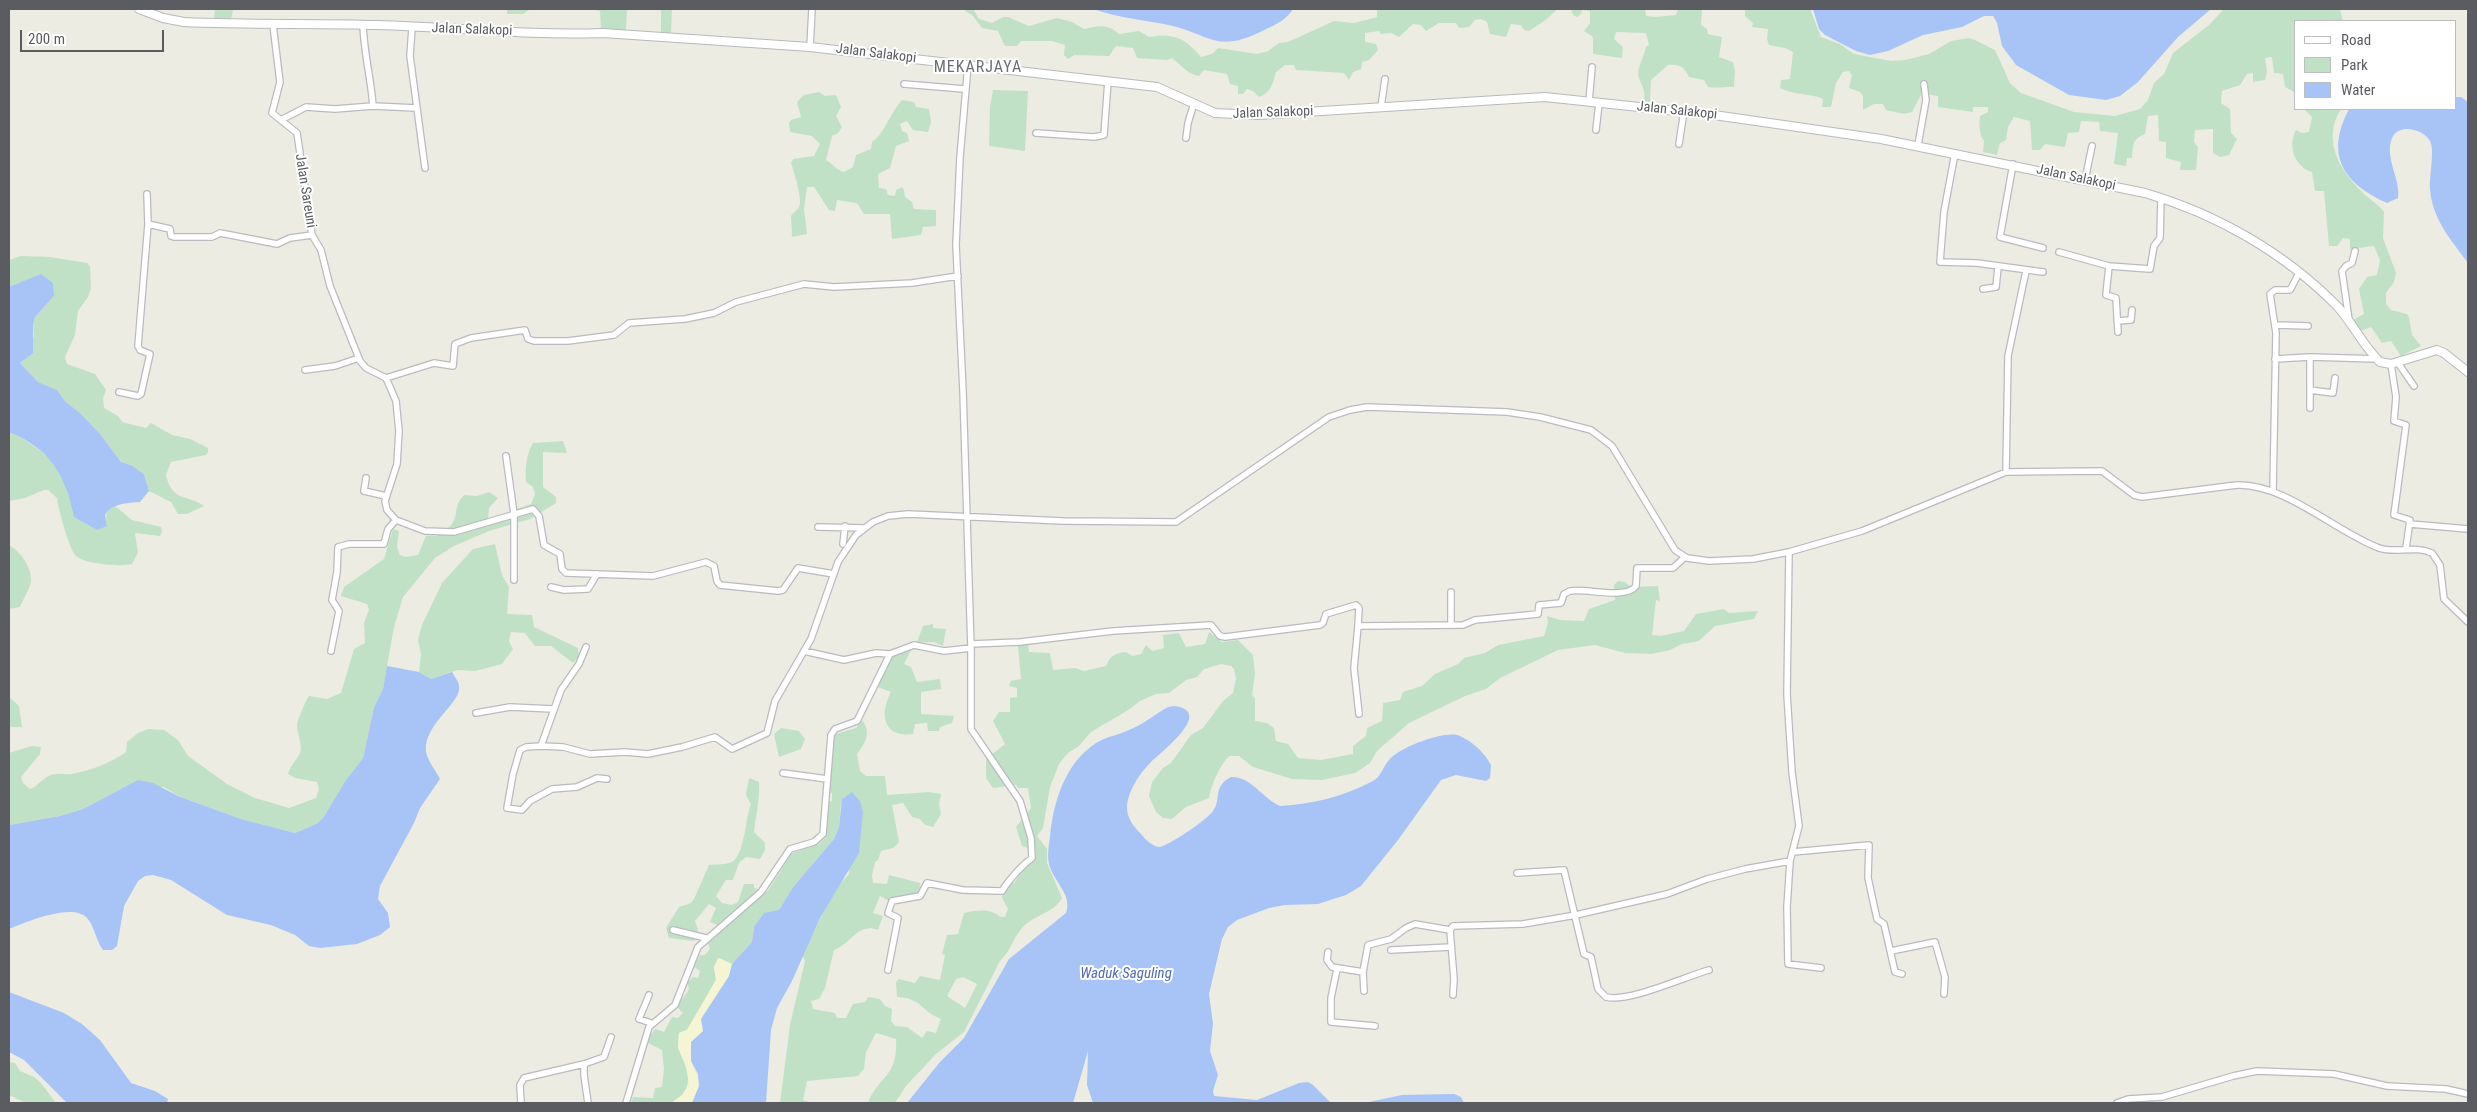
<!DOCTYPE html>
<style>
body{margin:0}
#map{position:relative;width:2477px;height:1112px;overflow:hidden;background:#ecece2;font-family:"Roboto Condensed",sans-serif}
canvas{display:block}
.frame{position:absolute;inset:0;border:10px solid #5b5c62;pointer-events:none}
.legend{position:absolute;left:2294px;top:20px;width:162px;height:90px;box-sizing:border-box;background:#fff;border:1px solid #bdbec0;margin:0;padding:6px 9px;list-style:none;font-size:15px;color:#5b5c62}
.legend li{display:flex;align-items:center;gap:10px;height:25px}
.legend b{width:25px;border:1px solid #bdbec0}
.scale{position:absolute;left:20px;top:30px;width:144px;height:22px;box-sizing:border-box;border:2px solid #5b5c62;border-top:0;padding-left:6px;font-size:15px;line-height:18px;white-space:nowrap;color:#5b5c62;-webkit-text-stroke:4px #fff;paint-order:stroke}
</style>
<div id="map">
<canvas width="2477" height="1112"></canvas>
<div class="frame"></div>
<ul class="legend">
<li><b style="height:6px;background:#fff"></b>Road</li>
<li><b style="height:14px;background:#c1e1c7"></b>Park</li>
<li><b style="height:14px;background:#a8c4f6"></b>Water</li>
</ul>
<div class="scale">200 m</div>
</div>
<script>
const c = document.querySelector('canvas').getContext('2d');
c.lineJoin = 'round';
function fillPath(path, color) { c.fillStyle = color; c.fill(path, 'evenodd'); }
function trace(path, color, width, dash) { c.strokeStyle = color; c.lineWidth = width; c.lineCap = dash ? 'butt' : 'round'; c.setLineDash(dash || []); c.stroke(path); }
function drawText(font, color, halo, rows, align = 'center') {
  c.font = font + ' "Roboto Condensed",sans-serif'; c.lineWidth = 4; c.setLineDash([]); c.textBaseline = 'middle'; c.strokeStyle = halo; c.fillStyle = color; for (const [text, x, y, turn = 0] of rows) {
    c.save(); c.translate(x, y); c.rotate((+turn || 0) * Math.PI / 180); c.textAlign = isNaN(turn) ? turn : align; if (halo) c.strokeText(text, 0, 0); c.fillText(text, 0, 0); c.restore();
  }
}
fillPath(new Path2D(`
 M215,9H233L231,20L214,19Z
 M507,9H530L523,14H507Z
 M591,9H627L626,30L601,29L600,11Z
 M661,9H672L671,33L661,34Z
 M966,9H973L979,19L992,23L1003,17H1008L1029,26L1057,18L1072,22L1084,29C1098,26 1107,23 1119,34L1139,31L1149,37C1175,33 1185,38 1201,57L1212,54L1218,48L1257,54L1268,51L1279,43L1288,42L1334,21L1354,23L1377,17V9H1645L1646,16L1655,17L1676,15L1678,9H1702L1701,25L1707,29L1708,34L1722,37L1719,57L1733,62L1735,71L1734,87C1725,86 1717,89 1708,87L1704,80L1689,77C1684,67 1680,64 1668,65L1651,80L1650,99L1654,103L1644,101C1646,91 1642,87 1639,78C1636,69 1644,57 1646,47L1649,45L1646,33L1616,32L1614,39L1623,47L1622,58L1593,54V37L1584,31L1590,23V11L1582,10L1581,14L1577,17L1573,15L1571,9H1557C1549,19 1538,25 1529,31L1524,30L1521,25L1511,24L1506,37L1490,34L1487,22L1481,19L1475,20L1469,27L1459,28L1456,23H1439L1426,31L1421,25L1413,24L1399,37L1391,33L1381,34L1379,31L1365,33V42L1376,44L1378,50L1369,60L1362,62L1361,69L1353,72L1349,80L1344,73L1296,70L1294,65H1285L1276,72C1273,84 1271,92 1259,97L1253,91L1247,89L1243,94H1238V86L1230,84L1227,74L1204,70L1199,76C1184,72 1183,66 1172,58L1167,60L1137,58L1133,48L1116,46L1109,56L1074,55L1068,59L1064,55L1065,45L1052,41H1021L1017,46H1005L998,31L982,28L972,15L965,11Z
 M1745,9H1810L1821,37L1840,44L1854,54L1891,61L1905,60L1929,54L1951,41L1969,38L1975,40L1995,50L2010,83L2021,93L2074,112L2115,116L2140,109L2148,100L2154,83L2164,74L2173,53L2209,25L2224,9H2340L2343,21H2296V93L2285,87L2283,74L2274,73L2272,57L2265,58L2267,71L2265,80L2253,82V73L2247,74L2240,85L2222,91L2221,103L2230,109L2231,133L2237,139L2229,155L2220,157L2213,153V129L2195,130L2194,142L2198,147L2196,170H2180L2181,162L2166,158V142L2159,141L2158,115L2148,116L2145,134C2132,139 2133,145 2132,158H2127L2126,166L2114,164L2118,133L2100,131L2099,122L2081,121L2079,132L2068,133L2065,147L2045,144L2040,150H2032L2030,121L2014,117L2008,127L2006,140L2000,143L1997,155L1983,152L1984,141C1979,135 1979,124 1980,116L1988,112V107H1973V112L1938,107V96L1922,93L1912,112L1904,114L1886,110L1883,104H1874L1863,110V96L1860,92L1849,88L1852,75L1849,71L1843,72L1836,83L1831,107H1822L1823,99C1815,94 1793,95 1780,88L1781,80L1790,79L1793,52L1785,48L1769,45L1767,39L1768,29L1752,27L1753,23L1745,16Z
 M993,90L1028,91L1025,151L989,146L990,107Z
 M819,92L825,96L836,95L841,107L836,116L842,127L838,133L832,136L826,160C833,164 836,170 844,172L853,167L856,155L871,149L872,142C885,133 890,113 902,100L914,102L916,107L929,109L931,122L928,132L913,130L907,121L900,124L902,131L907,133L909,141L896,146L890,168L878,174L879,188L886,189L888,195L895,196L896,190L902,187L904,190L905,197L912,202L914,209L936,210V226L923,227L921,235L892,239L890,214H864L857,203L837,200L835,211L829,210L814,187H807L804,209L807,234L792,237L791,216C793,212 797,211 799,207C803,201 794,171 791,163L793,159L814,156L820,144L812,136L790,132L789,123L791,120L801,117L797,102L804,95Z
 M2304,109H2341C2321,140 2340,171 2364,194C2371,200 2379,205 2384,212L2383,238L2396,273L2394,282L2386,293V304L2391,310L2407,314L2409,317L2412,335L2421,346L2401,356L2391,341L2382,343L2371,327L2360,331L2353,320L2364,314L2359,289L2367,277L2377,275L2380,260L2374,246L2350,249V239L2343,238L2337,246H2329L2324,191H2315L2312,172C2295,167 2287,146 2296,130L2302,133L2309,132L2312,117Z
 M21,256L50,257L87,263L90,266L91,288L88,297L78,311L75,335L65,357L67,364L95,374L106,390L103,398L104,408L118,416L122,422L146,428L151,423L172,435L190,439L208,448V452L206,455L171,462L166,475C172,502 187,494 204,506L187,514H178L171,502L149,491L144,474L131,465L121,462L101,435L80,413L65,401L57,390L38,382L20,363L34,336L33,325L35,317L54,296L42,275L9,287V260Z
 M9,432C33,442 58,462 68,487C73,501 77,514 87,525L107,526C106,516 104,511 115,506L132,520L161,527L162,532L160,536L135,533L138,553L132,564C121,567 84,564 76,556C69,549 58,508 57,498L48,490H44L25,498L9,501Z
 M563,441L567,453L543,452V487L556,497V503L530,519L489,531L454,546L435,558L403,597L394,627L383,689L374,707L363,758L346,780L323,818L316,824L295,833L271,827L241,819L178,796L164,787L121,789L83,809L60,816L9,825V753L32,746L41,747L40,754L21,777L23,783L30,789C38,786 42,779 49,776C57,772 64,775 72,774C92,770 110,763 126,752L127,742L138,733L148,729L164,730L178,740L188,756L227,784L255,798L289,808L316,798L319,789L317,782L295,778L288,774C290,766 297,760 300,753C303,744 297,734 297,725C297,721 306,700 309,696L327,699L341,693L354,649L365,643L364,623L369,610L367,604L341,596L344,587L384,559L393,529L399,531L397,547L400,555L406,557L418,555L426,536H437C442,531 451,528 453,522C459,511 453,507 464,495L477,496L489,492L498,498L489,508L488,519L531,504L535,494L533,487L526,482C525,469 526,455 533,443Z
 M495,544L502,575L509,587L507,614L532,615L534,627L578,648L579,657L573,663L551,646H535L525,633L511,632L509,641L513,649L502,664L475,671L457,670L431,679L419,672L421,654L418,640L422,625L442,583L473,549Z
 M9,545C20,551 32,567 31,581C30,589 23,599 20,607L9,609Z
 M1618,581L1625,582L1631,587L1658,586L1660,601L1656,600L1652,635L1661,636L1684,631L1696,614L1724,609L1729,613L1758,611L1754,619L1715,626L1699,641L1682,644L1670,650L1652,654L1625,653L1595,645L1558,650L1500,678L1486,689L1465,696L1409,723L1377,751L1370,763L1355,773L1322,780L1292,779L1253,767L1239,756H1230C1222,760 1210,788 1209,798L1186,807L1172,819L1163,818L1156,812L1149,796L1152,782L1163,768L1171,763L1191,735L1203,728L1223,701L1233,693L1236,678L1234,669L1231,666L1221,664L1204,669L1197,677L1186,680L1169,693L1156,694L1140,701L1130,709L1091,732L1079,746L1068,753L1059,764L1050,787L1043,828L1037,836L1047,849V863L1062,898C1055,912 1035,915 1024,926C1013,936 1012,950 1000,961L964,1032L936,1054L906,1086L895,1103H868C879,1074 898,1079 896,1039L876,1033L866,1052L864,1069L858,1076L807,1081L803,1100L812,1103H780L790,1025L805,961L802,955L834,891L849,874L845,795L841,804L839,827L834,839L793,887L779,910L754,927L752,942L732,964L719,958L714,967L716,980L687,1030L679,1033C677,1052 681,1051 686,1067C691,1081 687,1097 671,1103C661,1107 642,1103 631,1103L633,1097L653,1098L655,1088L662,1087L664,1069L662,1050L646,1042L655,1029L664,1032L672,1017L678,1018L683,1013L677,1007L689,989L687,983L693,977L698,978L700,971L694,967L700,955H705L710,949L708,943L716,937L717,925L710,922L716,908L709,904L695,921L698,929L694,941L669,938L666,928L679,907L691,903L694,899L709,865C716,864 726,865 732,862C745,854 745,819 751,804L746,795L749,778L759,782C760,800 756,813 754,832L765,843V850L760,859L746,857L739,863L733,880H726L716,896L722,903L732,905L738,902L744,884H754V888L767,892L792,853L819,844L826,837L829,802L832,801V793L828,792L833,740L836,734L856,728L862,720C872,733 865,743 857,754L860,771L866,776H885L887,795L929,792L941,794L939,804L941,814L933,827L925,825L920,819L912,817L903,803L892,805L899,842L893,848L881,851L878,860L875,862L872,876L873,883L887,884L889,875L920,883L919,893L897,900L895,904L880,896L873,913L883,916L878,930C858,922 850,945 834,950L825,988L819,999L811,1001L813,1009L835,1013L837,1018H846L853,1004L865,1002L868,997L880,999L885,1006L892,1009L891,1021L895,1026L907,1027L922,1038L927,1031L936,1033L941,1019C922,1012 922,998 897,997L896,982L899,979L915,983L920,976L940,980L945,955L942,954L947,935L958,934L964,913C976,910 992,908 1000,917H1005L1008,909L1002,898L1004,883H1014L1025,867L1034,860L1036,851L1022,846L1016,827L1031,808L1028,788H1018L1016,785L993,788L986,778V759L1005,744L993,721L999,712H1010V698L1017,697V688L1009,686L1011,681L1021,679L1018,646L1028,644L1029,652L1050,653L1053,670L1075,668L1084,671L1106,666C1110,656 1115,653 1126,652L1132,656L1141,654L1146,645L1152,651L1164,648L1163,635L1179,633L1186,647L1205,644L1209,632L1222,642L1238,640L1253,655L1255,674L1252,695L1255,698V721L1267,723L1274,728L1276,741L1288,744L1298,758L1321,760L1353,754V746L1366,736L1367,728L1382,721L1383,703L1400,700L1403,692L1422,686L1435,674L1458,664L1464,658L1485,653L1498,645L1544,636L1548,623L1547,616L1560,620L1584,621L1589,609L1615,600L1614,585ZM963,977L977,984L965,1008L947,996L956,979Z
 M933,624V628L946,629L943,646L934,642H917L923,626Z
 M911,650L904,664L911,667L917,682L940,679L941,689L921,692V714L954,716L952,723L940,727L939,731H928L927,723L915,724L913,734C883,738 879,714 891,692L878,687C886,671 889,649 911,650Z
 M9,697L19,706L22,727H11L9,723Z
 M781,728L799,731L805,739L801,749L779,757L774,734Z
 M9,1062L15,1063L20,1071L34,1077L41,1083L56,1103H26L9,1095Z`), '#c1e1c7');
fillPath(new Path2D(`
 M718,958L732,964L729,976L701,1019L703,1031L691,1042C691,1048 690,1056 692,1062C698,1084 703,1080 692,1103H671L682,1095L689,1084L686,1066L678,1048L679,1033L687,1030L716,980L714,967Z`), '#f6f5d3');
fillPath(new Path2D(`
 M1093,9H1293C1288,18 1276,25 1266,29C1215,56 1211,33 1164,24C1140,20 1117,17 1093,9Z
 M1813,9H2211L2178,37L2138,82L2120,96L2106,100L2069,95L2016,65L2002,46L1997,23L1993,16H1984L1962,27L1923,35L1888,51L1870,55L1856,51L1825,35L1819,29Z
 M2456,97H2461L2468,102V263C2451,240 2433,220 2430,190C2429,178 2435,150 2430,141C2423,129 2399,123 2392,138C2384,158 2401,179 2398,198L2387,203C2342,183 2325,154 2349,109H2456Z
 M41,274L53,283L54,296L35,317L33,325V353L20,363L38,382L57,390L65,401L80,413L101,435L121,462L131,465L144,474L149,491L140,502C128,503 112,503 105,515L107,526L97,530L74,517C66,475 49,448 9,432V287Z
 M387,666L419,672L431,679L452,672C454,676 459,682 459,686C462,703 424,723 426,751C427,760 436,771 440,779L420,808L414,823L380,886L378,899L388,913L390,927L380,935L357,944L320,948L309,946L295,935L271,925L227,915L171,880L153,875L145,876L138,881L124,906L117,946L112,950H103C96,941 95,927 87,918C73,902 26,922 9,929V825L60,816L83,809L138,780L153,783L178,796L241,819L295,833L316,824L323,818L346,780L363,758L374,707L383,689Z
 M1174,706C1216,711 1159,754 1151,762C1140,773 1127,792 1127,808C1127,818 1134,827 1141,834C1146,840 1152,846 1159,847C1167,847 1208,819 1213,811C1222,798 1212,787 1231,777C1251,776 1263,799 1280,806C1312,804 1342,797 1371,782C1382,777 1382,767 1390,759C1401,747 1441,732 1457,735C1470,739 1485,753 1491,765L1490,778L1486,781L1456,775L1441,780L1398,840L1361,886L1346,895L1318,904L1285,905L1269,908L1237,920L1228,927L1222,939L1209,994L1213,1024L1210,1051L1218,1075L1213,1091L1214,1096L1257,1100L1299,1083L1308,1082L1313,1085L1331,1103H1093L1087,1085L1088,1051L1073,1103H907L940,1062L964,1038L1009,959L1066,913C1073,895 1053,881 1049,864C1047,855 1049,845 1050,837C1053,803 1065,763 1096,743C1107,736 1120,735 1131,729C1144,724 1155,714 1168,707Z
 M852,792L860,801L863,812L859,853L820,918L792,981L777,1008L771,1030L766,1103H692L699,1086L698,1074L691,1061V1042L703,1031L701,1019L729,976L732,964L752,942L754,927L764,913L779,910L793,887L834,839L839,827L842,799Z
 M9,992L64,1013L82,1024L100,1040L131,1083L155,1091L168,1099L167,1103H67L24,1060L9,1052Z
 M1454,1094L1461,1097L1464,1103H1364L1402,1095Z`), '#a8c4f6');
const street = new Path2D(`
 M273,25L280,82L272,113L297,133L312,235L321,250L330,286L360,361L366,368L386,378
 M363,25C364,53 371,79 373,106
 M412,28L410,56L425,168
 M810,47L812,9
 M904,84L964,89
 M1589,102L1592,67
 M1381,107L1385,79
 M281,120L306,107L335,109L373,106L416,108
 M1596,130L1599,103
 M1036,133L1094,137L1104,135L1108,81
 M1186,138L1188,123L1194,103
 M1679,144L1684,111
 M1918,145L1926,100L1924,84
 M1955,153L1944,212L1940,262L1977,263L2043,272
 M2013,164L2000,237L2043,248
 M2085,180L2092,146
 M147,194L148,224L170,229L171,236L174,237H212L220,233L277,244L290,238L312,235
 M2059,252L2109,266L2150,269L2154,246L2160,238L2161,198
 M2109,266L2106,295L2116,298L2118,332
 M1983,289L1996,287L1998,267
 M2349,320L2342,271L2346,266L2352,263L2355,251
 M2117,321L2131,320L2132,310
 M2276,325L2308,326
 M2310,357V408
 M2275,359L2310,357L2378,359
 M2398,363L2414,386
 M2391,364L2396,397L2394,421L2406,425L2394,515L2410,520L2406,548
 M305,370L335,366L359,358
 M386,378L396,401L399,431L397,464L385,501L387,510L396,520L425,531L454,532L533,509L539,516L544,545L560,554L562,569L566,573L653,576L706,562L714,566L717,581L720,585L778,591L783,590L798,568L834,574
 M386,378L434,363L453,366L455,344L471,338L525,330L528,339L534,341H568L614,335L629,323L685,319L714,313L736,302L804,284L834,287L912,283L958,276
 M2310,390L2333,393L2335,378
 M119,392L138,396L141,394L150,354L140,350L138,346L148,224
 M506,456L514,514V580
 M2006,472L2008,356L2026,271
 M366,478L364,491L386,496
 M2273,491L2276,333L2270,294L2275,290H2290L2299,273
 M2410,524L2468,529
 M818,527L865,528
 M843,544L845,526
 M551,587L564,590L588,589L597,574
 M1451,592V625
 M1358,626L1354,668L1359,714
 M971,644L1020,642L1113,631L1211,625L1220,636L1225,637L1320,625L1323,623L1326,614L1356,605L1359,608L1358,626L1463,625L1475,620L1538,614L1539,605L1561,603L1564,594L1570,591C1586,588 1626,600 1636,586L1637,568H1673L1685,557
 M331,651L339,611L332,600L337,572L338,547L349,544H384L388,529L396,520
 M804,651L844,660L876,653L890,654
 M476,713L510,707L553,709
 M541,746L561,690L579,664L586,647
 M783,773L827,779
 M607,779L597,778L577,787L552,789L530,801L522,810L507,808L513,774L520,750L526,747L541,746L563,747L590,754L625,752L648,754L682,747L715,737L732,749L767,733L775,701L811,639L838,562L856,535L873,522L888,516L908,514L1063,521L1176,522L1329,417L1350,410L1367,407L1507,412L1540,417L1591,430L1612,446L1675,550L1687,558L1709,561L1753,559L1789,552L1862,531L2006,472L2102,471L2134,495L2142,497L2237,485C2284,483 2336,532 2379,548C2396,554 2415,545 2432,553L2440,565L2444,599L2468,622
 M1793,852L1869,845L1868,878L1877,919L1884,924L1895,972L1902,974
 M1790,861L1787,907L1788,964L1821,968
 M1517,873L1564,870L1584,954L1591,957L1598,989L1606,997C1628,1003 1684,977 1709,970
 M673,930L706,938
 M1391,950L1451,947
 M1891,951L1935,942L1945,977L1944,994
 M1328,952L1327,960L1332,967L1363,972
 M1337,969L1331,998V1022L1375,1026
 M888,970L898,918L888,913L892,901L920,896L927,883L963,890L1002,891C1008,881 1022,865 1032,858L1031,838L1020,801L971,729V648
 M1364,991L1363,972L1368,945L1391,939L1406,928L1415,924L1450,930
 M649,995L639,1019L651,1023
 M1453,995L1454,979L1450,930L1453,926L1523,924L1576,915L1667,894L1707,879L1745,869L1790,861L1799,826L1792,772L1787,694L1789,552
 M521,1103L520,1085L524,1078L584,1064
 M588,1103L584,1075V1064L604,1057L611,1037
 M626,1103L649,1027L675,1005L698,947L761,892L790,849L814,842L823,834L831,735L835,729L857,721L890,654L914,645L944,651L971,648L963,391L956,245L960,157L968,65
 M2117,1103L2128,1099L2162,1097L2233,1076L2257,1071L2334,1074L2387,1086L2446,1089L2468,1094`);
const secondary = new Path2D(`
 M139,9L163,18L184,22C249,25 314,23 378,25C453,27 528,36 603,33L810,47L1157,87L1215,113L1258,115L1545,97L1714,115L1881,139L2145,193C2217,214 2285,253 2338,307C2353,324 2364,347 2380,362L2391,364L2437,350L2444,353L2468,372`);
trace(street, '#babac0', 8);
trace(secondary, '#b8b9bf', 10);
trace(street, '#fff', 5.5);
trace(secondary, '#fff', 8);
drawText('14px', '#5b5c62', '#fff', [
 ["Jalan Salakopi",472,30,2],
 ["Jalan Salakopi",876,54,7],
 ["Jalan Salakopi",1677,111,6],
 ["Jalan Salakopi",1273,113,-2],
 ["Jalan Salakopi",2076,178,12],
 ["Jalan Sareuni",305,191,81]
]);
drawText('italic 15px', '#4e6cb6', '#fff', [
 ["Waduk Saguling",1126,974]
]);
c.letterSpacing = '1px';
drawText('16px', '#6c6e73', '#fff', [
 ["MEKARJAYA",978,68]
]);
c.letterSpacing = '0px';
</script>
